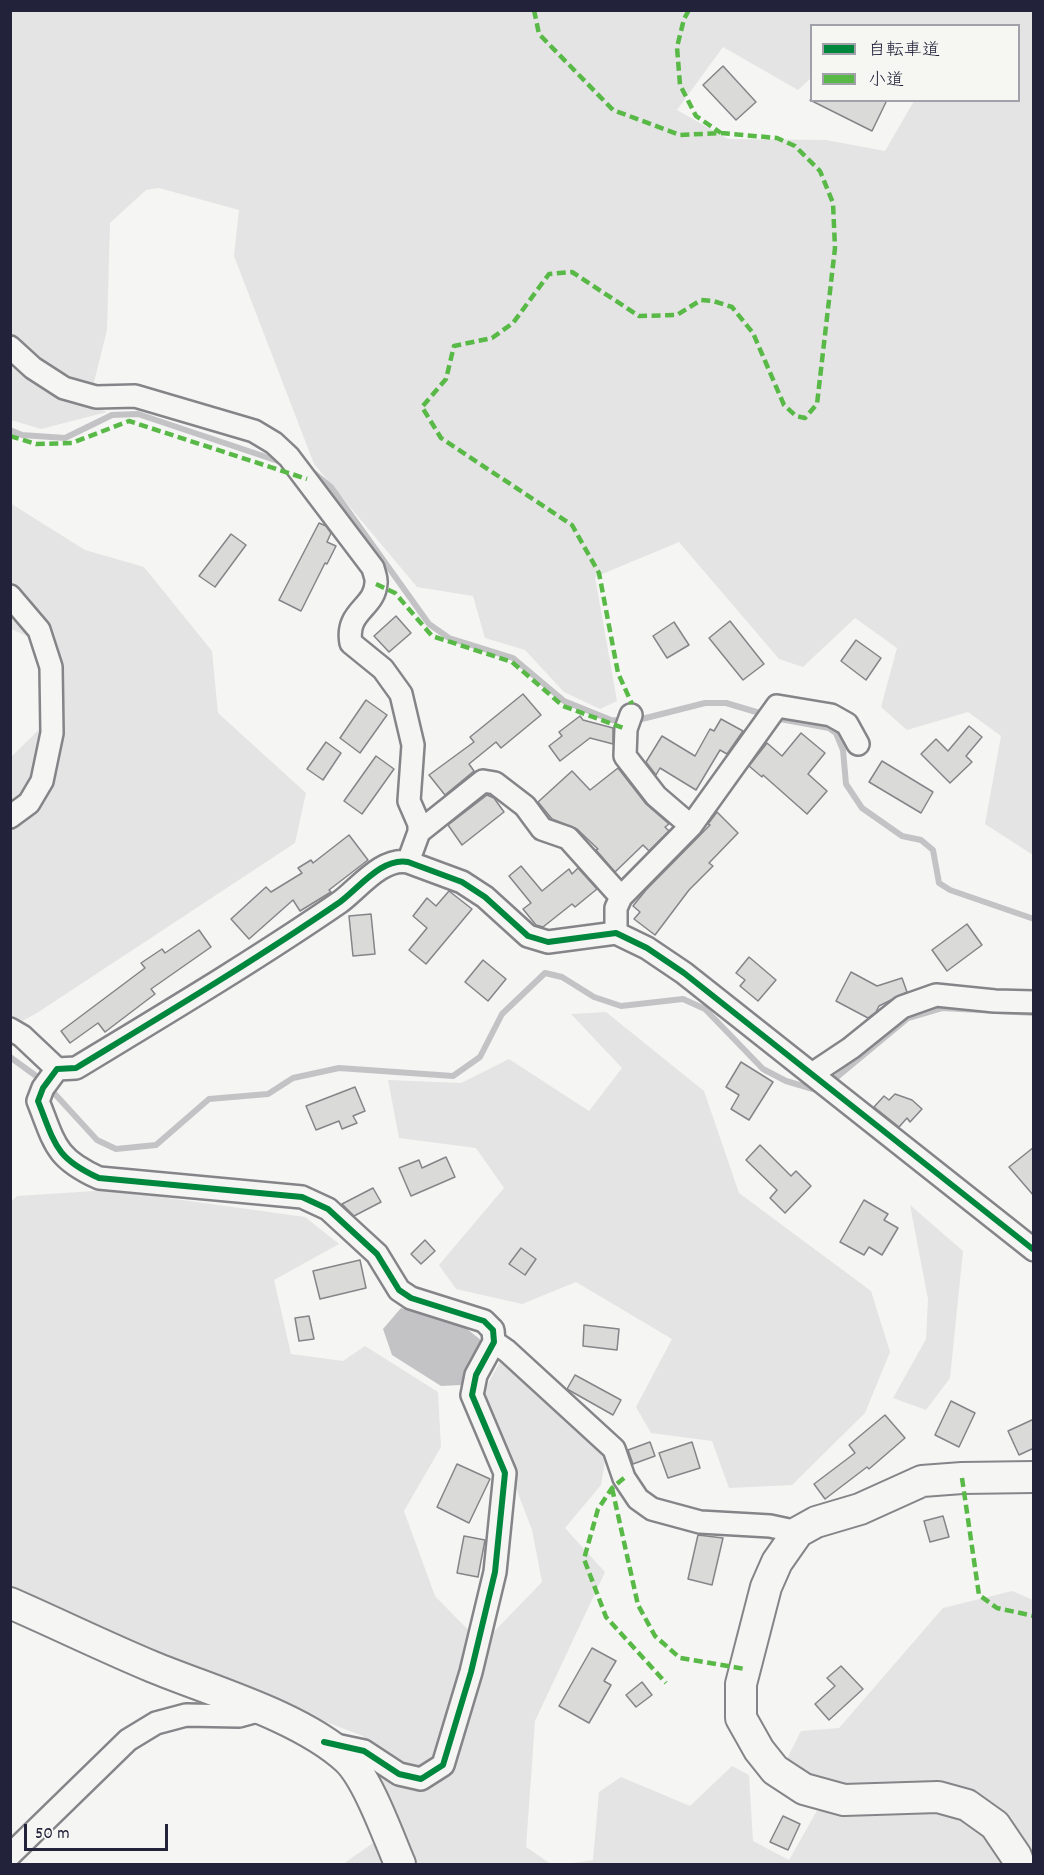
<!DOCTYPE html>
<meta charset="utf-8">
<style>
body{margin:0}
#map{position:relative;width:1044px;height:1875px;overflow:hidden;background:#f5f5f3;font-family:Dekko,"Klee One",sans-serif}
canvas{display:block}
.frame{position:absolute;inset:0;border:12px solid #22223b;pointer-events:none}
.legend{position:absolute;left:810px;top:24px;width:210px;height:78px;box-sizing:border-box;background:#f6f6f2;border:2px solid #a1a1a9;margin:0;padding:8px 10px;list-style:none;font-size:18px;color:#22223b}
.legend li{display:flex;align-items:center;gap:12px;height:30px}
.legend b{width:30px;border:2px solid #a1a1a9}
.scale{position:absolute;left:24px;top:1824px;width:144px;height:27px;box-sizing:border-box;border:3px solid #22223b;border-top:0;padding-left:8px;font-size:18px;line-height:21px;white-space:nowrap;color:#22223b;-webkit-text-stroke:4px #f6f6f2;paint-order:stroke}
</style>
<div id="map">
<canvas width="1044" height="1875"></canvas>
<div class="frame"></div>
<ul class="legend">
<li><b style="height:8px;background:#00873e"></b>自転車道</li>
<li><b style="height:8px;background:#58b947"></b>小道</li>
</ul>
<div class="scale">50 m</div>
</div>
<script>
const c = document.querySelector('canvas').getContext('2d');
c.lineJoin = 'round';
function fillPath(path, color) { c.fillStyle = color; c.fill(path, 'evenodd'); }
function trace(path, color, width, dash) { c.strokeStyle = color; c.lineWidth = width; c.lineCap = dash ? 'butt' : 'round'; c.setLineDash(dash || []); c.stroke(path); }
fillPath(new Path2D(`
 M11,11H1033V855L985,824L1001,736L968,712L907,730L881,707L897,648L855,618L803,667L779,659L679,542L595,577L617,701L600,709L564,692L525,650L485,638L473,596L417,587L314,464L234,256L239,210L159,188L146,190L110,223L107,330L93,386L45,365L11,334ZM812,26H1018V100L914,101L885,151L826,140L728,139L677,110L723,47L798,90L811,78Z
 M10,359L34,379L107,412L41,429L11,420Z
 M10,503L85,550L144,567L212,651L218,713L306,793L295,843L37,1013L11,1027V757L63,706L57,649L11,629Z
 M606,1012L704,1091L739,1193L871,1291L890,1352L865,1413L792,1485L729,1488L712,1441L651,1433L636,1407L672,1339L576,1282L522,1304L456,1289L439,1265L504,1188L476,1148L399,1138L388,1080L461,1083L509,1059L589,1111L622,1068L571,1014Z
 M110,1190L305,1217L339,1244L274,1280L291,1354L343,1361L365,1346L438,1392L441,1447L404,1511L435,1596L482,1644L542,1582L532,1530L481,1396L500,1362L606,1455L601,1485L565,1528L605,1572L535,1721L526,1847L551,1864H343L396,1827L363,1736L183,1668L11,1589L10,1203L17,1196Z
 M910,1205L963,1251L950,1378L926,1410L893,1398L926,1339L928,1299Z
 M1012,1591L1033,1600V1864H566L593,1860L599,1792L621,1777L690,1806L732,1766L749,1775L753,1841L789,1860L827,1793L787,1759L801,1731L839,1728L943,1608Z`), '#e4e4e4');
fillPath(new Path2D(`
 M401,1308L461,1324L482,1341L461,1385L441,1386L392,1355L383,1329Z`), '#c3c3c6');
trace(new Path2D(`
 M10,430L22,435L65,438L112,415L138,414L284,463
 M308,471L314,473L331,487L429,624L449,638L513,658L564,701L611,720L624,721
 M634,721L705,703H726L780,719L829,728L836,733L843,750L846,784L862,808L902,836L921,840L933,850L939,883L950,890L1034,919
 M10,1057L43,1081L97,1140L116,1149L156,1145L209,1099L268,1094L293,1078L339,1068L453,1076L480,1057L502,1014L545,973L562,977L594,997L621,1006L683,999L705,1009L763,1069L786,1081L813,1089L837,1077L908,1018L942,1008L1034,1013`), '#c3c3c6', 6);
const building = new Path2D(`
 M723,66L756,102L736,120L703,85Z
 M810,100H887L872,131Z
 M319,523L326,526L331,533L327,542L336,546L327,564L325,563L301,611L279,600Z
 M231,534L246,545L215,587L199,576Z
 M396,616L411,633L389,652L374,636Z
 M730,621L764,664L743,680L709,638Z
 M674,622L689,645L667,658L653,636Z
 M856,640L881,658L866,680L841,661Z
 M523,694L541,715L501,748L496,742L469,764L474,771L445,795L429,775L474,742L470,737Z
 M366,700L387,715L360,753L340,738Z
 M580,716L583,720L613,728V744L590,738L560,761L549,746L562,736L559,732Z
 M721,719L743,731L727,754L720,750L696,790L660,768L656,775L646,762L662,736L695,756L710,729L714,731Z
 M969,726L982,737L966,756L972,762L950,783L921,754L936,739L948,751Z
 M801,733L825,753L808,774L827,791L807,814L763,775L762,777L749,766L767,743L782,756Z
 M326,742L341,753L323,780L307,769Z
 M376,756L394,769L362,814L344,801Z
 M882,761L933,792L921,813L869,782Z
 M618,768L646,804L669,824L665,827L669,831L649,851L643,845L615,872L596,850L598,849L577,829L552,819L538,802L572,771L590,790Z
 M487,795L494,798L504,812L462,845L448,825Z
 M717,812L738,833L709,863L713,866L689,890L655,935L634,919L640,912L633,906L646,890L710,825L708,824Z
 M349,835L368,860L329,890L331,892L300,911L293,900L249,939L231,919L266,887L271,892L302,873L298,868L311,860L313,863Z
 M521,866L542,891L569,869L572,874L578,868L597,889L575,907L572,904L543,927L536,925L523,909L531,903L509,876Z
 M449,891L472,909L426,964L409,950L427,928L413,916L427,898L436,906Z
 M371,914L375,954L353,956L349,916Z
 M967,924L982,945L947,971L932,950Z
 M199,930L211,947L151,989L155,994L105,1032L98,1023L70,1043L61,1031L145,968L141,963L162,949L165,953Z
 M749,957L776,980L758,1001L740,986L745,980L736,973Z
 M483,960L506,979L488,1001L465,982Z
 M851,972L877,986L902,978L907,992L879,1006L876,1012L868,1018L836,1001Z
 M741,1062L773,1082L749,1120L731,1109L739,1095L726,1087Z
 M355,1087L365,1111L353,1116L357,1123L342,1129L339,1121L316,1130L306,1106Z
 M895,1094L912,1100L922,1109L910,1122L907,1118L899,1127L874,1107L884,1096L889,1100Z
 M760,1145L791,1176L796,1171L811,1186L785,1213L770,1198L777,1190L746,1160Z
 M1034,1147V1196L1009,1167Z
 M446,1157L455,1177L411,1196L399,1168L419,1160L422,1168Z
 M373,1188L381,1202L354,1216L342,1204Z
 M864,1200L888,1214L884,1220L898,1228L882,1255L869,1247L864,1255L840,1242Z
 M425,1240L435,1251L421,1264L411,1254Z
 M521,1248L536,1259L525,1275L509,1264Z
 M360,1260L366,1288L320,1299L313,1271Z
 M309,1316L314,1339L299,1341L295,1318Z
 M584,1325L619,1329L617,1350L583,1346Z
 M575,1375L621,1400L613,1415L567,1389Z
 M951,1401L975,1413L959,1447L935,1435Z
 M885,1415L905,1438L869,1469L867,1467L825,1499L814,1484L855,1453L849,1445Z
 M1034,1419V1448L1019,1455L1008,1431Z
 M650,1442L655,1456L633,1464L628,1450Z
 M692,1442L700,1468L668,1478L659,1453Z
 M457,1464L490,1479L469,1523L437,1507Z
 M943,1516L949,1537L930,1542L924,1521Z
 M698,1535L723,1538L712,1585L688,1579Z
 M464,1536L485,1540L478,1577L457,1573Z
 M592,1648L616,1661L604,1681L611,1685L589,1723L559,1706Z
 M841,1666L863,1689L829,1720L815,1704L835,1686L827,1678Z
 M642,1682L652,1695L636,1707L626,1695Z
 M783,1816L800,1824L788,1850L770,1842Z`);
fillPath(building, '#dadad9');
trace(building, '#858589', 1.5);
const street = new Path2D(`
 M10,347L33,368L64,388L96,397L135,396L254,431L274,443L289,457L373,568C374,573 377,579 376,583C375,608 345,611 351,643L383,669L401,694L413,745L409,801L419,824V832L408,862
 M10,596L39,630L51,667L52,733L42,781L29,803L10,817
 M631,715L626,729L625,756L656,796L691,826
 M419,832L483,781L495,783L525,806L542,829L568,838L621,897
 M616,933V908L621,897L691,826L777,706L831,715L847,724L858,744
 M10,1029L22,1036L57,1069
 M812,1074L851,1048L902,1007L936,995L995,1001L1034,1002
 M494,1342L507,1351L614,1449L624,1478L638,1499L652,1509L700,1522L770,1526L798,1532
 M331,1744L364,1751L399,1774L421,1779L443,1765L471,1672L495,1572L505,1473L472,1395L476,1375L494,1342L493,1330L484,1321L411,1298L399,1290L377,1254L328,1209L302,1197L99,1178C55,1158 55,1144 38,1101L43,1088L57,1069L76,1068C165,1014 254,961 340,902C359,888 382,857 408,862L462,882L485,897L528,936L548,942L616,933L647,948L684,973L1034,1250
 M10,1855L128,1740L156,1723L186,1715L239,1716L261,1710`);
const secondary = new Path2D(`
 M10,1603C58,1624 105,1647 153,1667C211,1691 300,1716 347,1759C368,1779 388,1836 400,1864
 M1019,1864L1016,1856L995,1825L967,1805L938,1797L844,1800L804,1789L775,1770L759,1750L741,1718V1684L766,1587L777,1562L798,1532L816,1522L860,1509L922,1481L962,1478L1034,1477`);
trace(street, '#858589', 26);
trace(secondary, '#858589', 34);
trace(street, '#f5f5f3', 21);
trace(secondary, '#f5f5f3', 30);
trace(new Path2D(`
 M534,10L539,34L613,110L680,135L721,133L777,138L795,146L820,171L833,203L835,248L817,404L805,418L796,416L784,405L753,333L732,307L713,301L701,300L677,315L639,316L572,272L549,274L513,323L492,338L454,346L446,379L422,407L441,438L572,525L599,573L618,673L632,704
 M689,10L684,19L677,47L680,85L696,116L721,133
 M10,436L36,444L72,443L129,421L307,479
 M376,584L395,593L432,636L512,662L563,706L626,729
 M624,1478L612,1488L598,1509L584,1559L606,1617L666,1683
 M962,1478L979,1595L997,1608L1034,1616
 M612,1488L638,1605L655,1636L680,1658L745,1669`), '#58b947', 4.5, [9, 4.5]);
trace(new Path2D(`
 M324,1742L364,1751L399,1774L421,1779L443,1765L471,1672L495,1572L505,1473L472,1395L476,1375L494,1342L493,1330L484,1321L411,1298L399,1290L377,1254L328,1209L302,1197L99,1178C55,1158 55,1144 38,1101L43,1088L57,1069L76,1068C165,1014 254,961 340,902C359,888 382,857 408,862L462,882L485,897L528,936L548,942L616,933L647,948L684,973L1034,1250`), '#00873e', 6);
</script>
